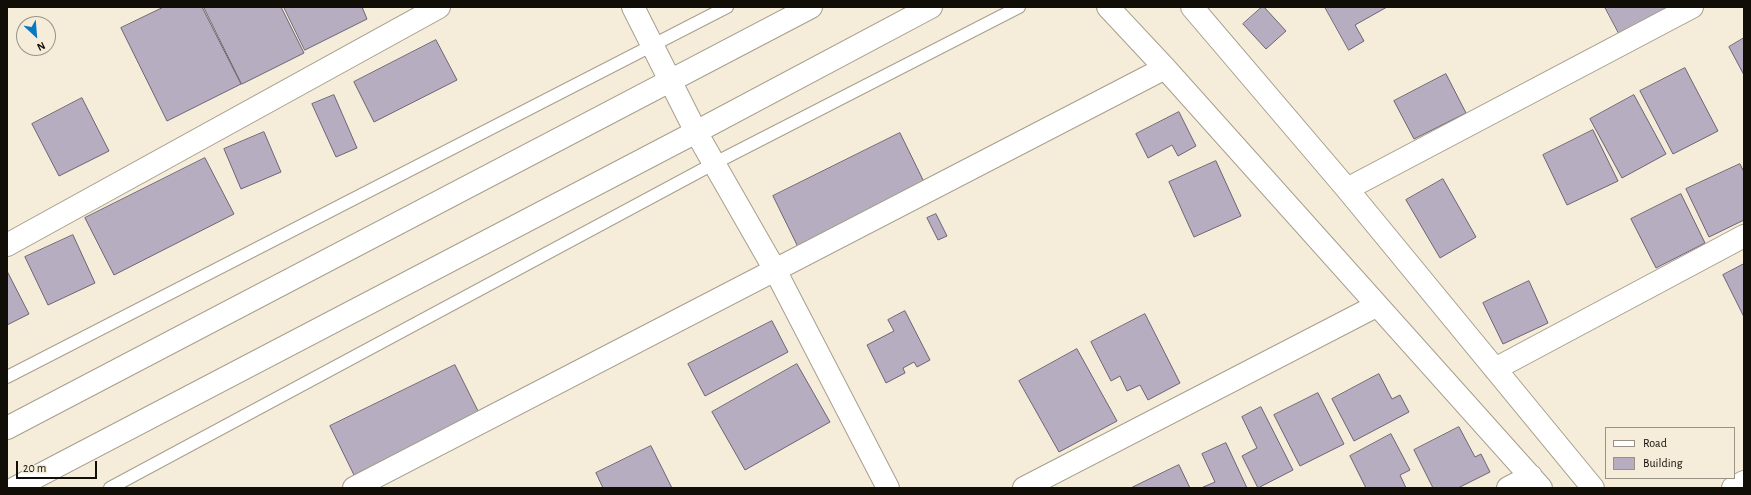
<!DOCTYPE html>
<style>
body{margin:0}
#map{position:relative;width:1751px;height:495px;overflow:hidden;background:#f5ecd9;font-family:"Alegreya Sans",sans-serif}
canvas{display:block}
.frame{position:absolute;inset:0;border:8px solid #110e07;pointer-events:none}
.legend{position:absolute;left:1605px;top:427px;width:130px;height:52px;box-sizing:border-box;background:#f5ecd9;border:1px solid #9a9385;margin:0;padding:5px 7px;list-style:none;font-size:12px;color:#110e07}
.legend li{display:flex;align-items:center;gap:8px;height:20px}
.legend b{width:20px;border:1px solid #9a9385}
.north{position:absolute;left:16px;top:16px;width:40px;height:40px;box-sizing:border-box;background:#f5ecd9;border:1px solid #9a9385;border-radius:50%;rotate:154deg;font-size:11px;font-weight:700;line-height:16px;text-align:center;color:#110e07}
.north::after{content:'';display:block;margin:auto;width:14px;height:18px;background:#0978c2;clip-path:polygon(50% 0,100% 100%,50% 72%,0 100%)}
.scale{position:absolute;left:16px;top:461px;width:81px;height:18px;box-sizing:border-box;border:2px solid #110e07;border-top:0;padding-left:5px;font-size:12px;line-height:14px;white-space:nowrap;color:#110e07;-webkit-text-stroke:3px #f5ecd9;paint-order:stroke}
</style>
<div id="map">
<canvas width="1751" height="495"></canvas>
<div class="frame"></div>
<ul class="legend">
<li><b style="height:5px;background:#fff"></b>Road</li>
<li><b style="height:11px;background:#b6aec0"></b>Building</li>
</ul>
<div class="north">N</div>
<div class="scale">20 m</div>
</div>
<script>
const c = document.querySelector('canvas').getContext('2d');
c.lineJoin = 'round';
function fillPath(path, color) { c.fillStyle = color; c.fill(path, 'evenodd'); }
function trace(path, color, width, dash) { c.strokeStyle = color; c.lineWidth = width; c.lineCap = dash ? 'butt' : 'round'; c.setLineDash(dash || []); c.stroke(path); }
const building = new Path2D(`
 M164,7H202L241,84L167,121L121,28Z
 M204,7H281L304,53L242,84Z
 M284,7H362L367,19L305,50Z
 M1262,7H1264L1286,31L1266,49L1243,24Z
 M1325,7H1387L1355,25L1364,41L1349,50Z
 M1605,7H1677L1621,37Z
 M1744,38V75L1729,47Z
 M436,40L457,80L374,122L354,82Z
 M1685,68L1718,131L1673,154L1640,91Z
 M1446,74L1466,113L1414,139L1394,101Z
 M334,95L357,148L336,157L312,104Z
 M1634,95L1666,154L1622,178L1590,119Z
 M82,98L109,151L59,176L32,124Z
 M1179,112L1196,146L1178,156L1172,145L1148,158L1136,134Z
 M1593,130L1618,181L1567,205L1543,155Z
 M264,132L281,172L241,189L224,149Z
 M900,133L926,186L799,249L773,196Z
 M205,158L234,214L114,275L85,218Z
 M1216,161L1241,216L1194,237L1169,182Z
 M1740,164L1744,172V220L1709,237L1686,189Z
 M1443,179L1476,237L1440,258L1406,200Z
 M1681,194L1705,243L1656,268L1631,219Z
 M936,214L947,236L938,240L927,218Z
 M73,235L95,283L48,305L25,257Z
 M1744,264V317L1723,275Z
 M7,271L29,314L7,325Z
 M1529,281L1548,323L1503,344L1483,303Z
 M905,311L930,360L917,367L914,362L903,368L905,373L886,383L867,345L894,331L888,320Z
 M1145,314L1180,383L1148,400L1140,385L1127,391L1120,376L1111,381L1091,342Z
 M772,321L788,352L705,396L688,364Z
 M1077,349L1117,421L1059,452L1019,381Z
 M797,364L830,422L745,470L712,412Z
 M455,365L479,413L354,475L330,426Z
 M1379,374L1392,399L1400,395L1409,412L1354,441L1332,399Z
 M1318,393L1344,444L1300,466L1274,415Z
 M1261,407L1293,470L1258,488L1242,456L1257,448L1242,417Z
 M1459,427L1475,457L1481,454L1490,472L1458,488H1433L1414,450Z
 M1391,434L1410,470L1400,475L1406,488H1366L1350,456Z
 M1226,443L1247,488H1201L1215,482L1202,454Z
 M651,446L672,488H603L596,473Z
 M1179,465L1190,488H1131Z`);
fillPath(building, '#b6aec0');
trace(building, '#6c6475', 1);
const service = new Path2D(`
 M7,377L727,7
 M110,488L713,164L1019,7`);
const minor = new Path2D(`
 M633,7L696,132L775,270L888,488
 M1108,7L1165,68L1541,488
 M1192,7L1347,189L1593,488
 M1347,189L1692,7
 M7,245L439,7
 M1495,369L1744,236
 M7,428L811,7
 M15,488L696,132L931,7
 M354,488L1165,68
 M1024,488L1376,306
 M1508,488L1531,476
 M1733,488L1744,482`);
trace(service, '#a79f8d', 14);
trace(minor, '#a79f8d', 24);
trace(service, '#fff', 12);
trace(minor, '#fff', 22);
</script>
